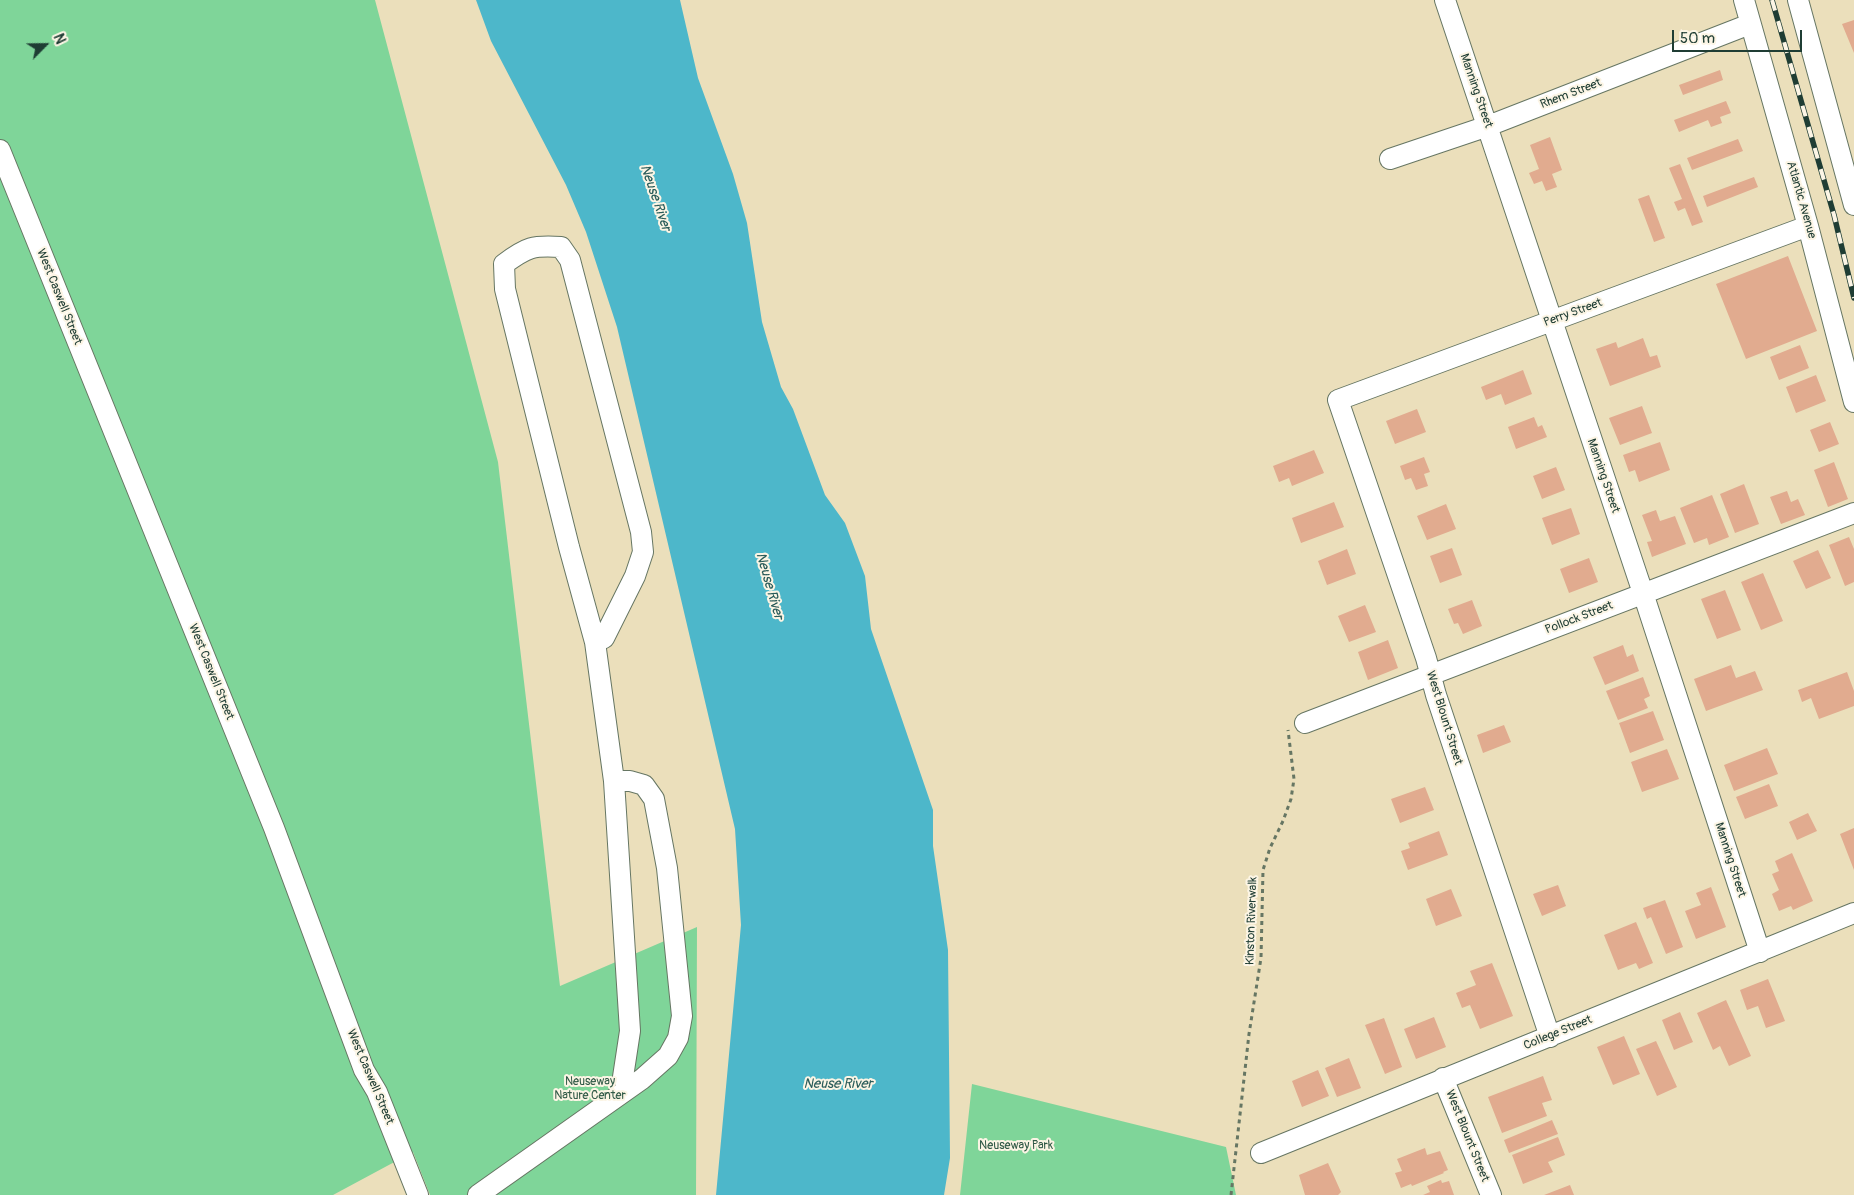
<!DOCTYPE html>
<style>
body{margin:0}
#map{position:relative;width:1854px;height:1195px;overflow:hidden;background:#ebdfbb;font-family:Pangolin,sans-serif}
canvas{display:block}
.north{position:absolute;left:20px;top:20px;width:50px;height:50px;-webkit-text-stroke:4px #fcf5e5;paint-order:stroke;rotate:67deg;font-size:14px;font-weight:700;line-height:20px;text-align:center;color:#1f3d34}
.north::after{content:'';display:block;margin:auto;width:18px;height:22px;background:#1f3d34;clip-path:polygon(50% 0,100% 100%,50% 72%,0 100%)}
.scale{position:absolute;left:1672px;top:30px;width:130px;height:22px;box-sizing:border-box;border:2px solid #1f3d34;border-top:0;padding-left:6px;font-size:15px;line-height:18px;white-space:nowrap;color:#1f3d34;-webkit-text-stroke:4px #fcf5e5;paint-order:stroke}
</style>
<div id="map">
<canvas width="1854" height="1195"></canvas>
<div class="north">N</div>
<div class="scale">50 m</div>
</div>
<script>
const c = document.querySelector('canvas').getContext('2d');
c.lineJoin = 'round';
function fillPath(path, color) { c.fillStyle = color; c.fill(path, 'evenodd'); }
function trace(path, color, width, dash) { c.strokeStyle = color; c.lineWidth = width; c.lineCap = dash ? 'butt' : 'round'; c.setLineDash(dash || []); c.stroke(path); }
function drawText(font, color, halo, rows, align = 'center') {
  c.font = font + ' Pangolin,sans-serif'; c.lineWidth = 4; c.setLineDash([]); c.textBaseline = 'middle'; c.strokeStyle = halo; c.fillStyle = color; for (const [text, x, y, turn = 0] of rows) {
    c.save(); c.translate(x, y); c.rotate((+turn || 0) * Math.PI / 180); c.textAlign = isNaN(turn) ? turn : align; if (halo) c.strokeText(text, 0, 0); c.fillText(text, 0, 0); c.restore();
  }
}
fillPath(new Path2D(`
 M0,0H375L498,462L560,986L697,927L696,1195H430L413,1152L333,1195H0Z
 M972,1084L1226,1147L1236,1195H960Z`), '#7fd599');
fillPath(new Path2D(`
 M476,0H680L698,78L733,174L747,223L762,322L781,387L793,409L825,495L845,523L865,576L871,629L933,810V846L948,950L950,1158L944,1195H716L741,925L735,829L617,327L586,232L566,185L491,41Z`), '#4db7ca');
fillPath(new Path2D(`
 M1854,20V53L1842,24Z
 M1720,70L1723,80L1683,95L1679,85Z
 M1726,101L1731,113L1720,117L1722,123L1711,127L1708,120L1679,132L1674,120Z
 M1550,137L1562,170L1552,174L1557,187L1546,191L1542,181L1534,184L1529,173L1539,169L1530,145Z
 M1738,139L1743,151L1692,170L1687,158Z
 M1680,164L1703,222L1692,226L1685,208L1678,211L1674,202L1682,199L1669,168Z
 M1754,177L1758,187L1707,207L1703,196Z
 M1649,195L1665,238L1654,242L1638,199Z
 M1788,256L1817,331L1746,359L1716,284Z
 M1643,338L1650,357L1657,355L1661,367L1610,386L1596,349L1616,342L1618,348Z
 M1800,345L1809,368L1779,380L1770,357Z
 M1523,370L1532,394L1505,405L1501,394L1486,400L1481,387Z
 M1816,375L1826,401L1796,413L1786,387Z
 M1642,406L1652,433L1620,445L1609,418Z
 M1417,409L1426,432L1395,444L1386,421Z
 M1534,417L1538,427L1542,425L1547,437L1516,449L1508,427Z
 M1830,422L1839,444L1819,452L1810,430Z
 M1660,442L1670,470L1639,482L1635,470L1629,472L1623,455Z
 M1314,450L1324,473L1292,486L1289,478L1279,482L1273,466Z
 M1424,457L1430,472L1424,474L1428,486L1416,490L1411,478L1405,480L1400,466Z
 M1834,462L1848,499L1828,507L1814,470Z
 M1556,467L1565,490L1542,499L1533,476Z
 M1744,484L1759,524L1735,533L1720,494Z
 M1787,491L1791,502L1798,499L1805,515L1781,524L1770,497Z
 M1712,495L1729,537L1709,545L1707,538L1694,543L1680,508Z
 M1334,502L1344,527L1301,543L1292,518Z
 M1446,504L1456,529L1427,540L1417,516Z
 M1571,508L1580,534L1552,545L1542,518Z
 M1656,510L1660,521L1675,516L1686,544L1652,557L1647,542L1652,541L1642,515Z
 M1849,537L1854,549V582L1845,586L1829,545Z
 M1452,548L1462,575L1440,583L1430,556Z
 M1347,549L1356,574L1327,585L1318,561Z
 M1818,550L1831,578L1806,589L1793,561Z
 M1589,558L1598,582L1569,593L1560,569Z
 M1763,573L1783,621L1761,630L1741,582Z
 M1725,590L1741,630L1717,639L1701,599Z
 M1472,600L1482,626L1463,634L1458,623L1454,624L1448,609Z
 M1365,605L1376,632L1349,642L1338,616Z
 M1388,640L1398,668L1368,680L1358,652Z
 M1623,645L1627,657L1633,654L1639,671L1605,685L1593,657Z
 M1731,665L1736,678L1755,671L1763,690L1706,711L1694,679Z
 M1847,672L1854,691V706L1819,719L1811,698L1802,702L1798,690Z
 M1643,677L1650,696L1644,699L1648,708L1618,720L1606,691Z
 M1653,711L1664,740L1630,753L1619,723Z
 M1504,725L1511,742L1483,753L1477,735Z
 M1767,748L1778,774L1734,791L1724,765Z
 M1667,749L1679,779L1642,792L1631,762Z
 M1769,784L1778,806L1745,819L1736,797Z
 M1425,787L1434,810L1400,823L1391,799Z
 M1808,813L1817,831L1797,840L1789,822Z
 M1854,828V870L1840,834Z
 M1439,831L1448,855L1408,870L1401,851L1410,848L1408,843Z
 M1792,853L1813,901L1793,910L1791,906L1779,911L1772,894L1779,890L1772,874L1779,871L1775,861Z
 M1558,885L1566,906L1542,916L1533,894Z
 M1711,887L1726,927L1696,939L1685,911L1701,905L1696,893Z
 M1451,889L1462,916L1436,926L1426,899Z
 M1665,900L1683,947L1666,954L1651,917L1647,919L1643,908Z
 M1636,922L1653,963L1639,969L1636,963L1618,970L1604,935Z
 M1492,963L1513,1016L1480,1029L1470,1005L1462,1008L1456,993L1476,985L1470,971Z
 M1768,979L1785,1021L1766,1028L1758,1006L1747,1010L1740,990Z
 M1726,1000L1751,1056L1729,1066L1720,1046L1713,1050L1697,1013Z
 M1680,1012L1693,1042L1674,1050L1662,1020Z
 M1434,1017L1446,1047L1416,1059L1404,1029Z
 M1384,1018L1402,1067L1385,1074L1365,1025Z
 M1624,1036L1640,1074L1613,1085L1597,1047Z
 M1656,1041L1677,1087L1657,1096L1636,1049Z
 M1349,1058L1361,1088L1337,1097L1325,1068Z
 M1318,1070L1329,1096L1302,1107L1292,1081Z
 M1543,1076L1552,1100L1542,1103L1547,1116L1502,1133L1488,1097Z
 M1552,1120L1558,1134L1509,1153L1504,1140Z
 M1558,1137L1565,1155L1548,1162L1553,1172L1523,1184L1512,1155Z
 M1425,1148L1427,1155L1440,1151L1448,1170L1443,1172L1444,1173L1412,1186L1411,1184L1401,1188L1395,1173L1402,1171L1397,1159Z
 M1328,1163L1341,1192L1338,1195H1305L1299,1175Z
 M1441,1180L1442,1183L1449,1181L1454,1195H1423L1430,1192L1427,1186Z
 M1570,1185L1574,1195H1544Z`), '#e1ab8f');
const minor = new Path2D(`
 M1445,0L1643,593L1760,952
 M1744,0L1808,226L1854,402
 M1798,0L1854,205
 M0,150L274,828L364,1070L377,1092L418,1195
 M1390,159L1488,126L1750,24
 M595,642L604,638L635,576L643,552L641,532L570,260L561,247C533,245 527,247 504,264L505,289L569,547L595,642L614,781
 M1305,723L1854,513
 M1550,1037L1436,695L1426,658L1338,400L1808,226
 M1443,1078L1491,1195
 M1261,1153C1458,1072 1657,994 1854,913
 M478,1195L642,1079L668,1056L678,1038L682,1016L667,868L654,799L644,785L630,781H614L630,1031L623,1077L628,1089`);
trace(minor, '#667663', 22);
trace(new Path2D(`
 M1231,1195L1249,1034L1261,958L1263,870L1270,848L1283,821L1291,799L1294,779L1288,730`), '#667663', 3, [4, 4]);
trace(minor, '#fff', 20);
const rail = new Path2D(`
 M1772,0L1834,215L1854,298`);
trace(rail, '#1f3d34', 5.5);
trace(rail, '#fcf5e5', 4, [11]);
drawText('12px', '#1f3d34', '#fcf5e5', [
 ["Manning Street",1476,91,71],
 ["Rhem Street",1571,94,-21],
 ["Atlantic Avenue",1801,200,74],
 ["West Caswell Street",59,297,68],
 ["Perry Street",1573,313,-20],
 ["Manning Street",1603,476,71],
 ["Pollock Street",1579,618,-21],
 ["West Caswell Street",211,672,68],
 ["West Blount Street",1444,718,73],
 ["Manning Street",1730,860,72],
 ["Kinston Riverwalk",1252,921,-88],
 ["College Street",1558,1033,-22],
 ["West Caswell Street",370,1077,67],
 ["West Blount Street",1467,1136,68]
]);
drawText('12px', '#325b48', '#fcf5e5', [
 ["Neuseway",590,1082],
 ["Nature Center",590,1096],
 ["Neuseway Park",1016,1146]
]);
drawText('italic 14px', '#2a5c5a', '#fcf5e5', [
 ["Neuse River",655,198,71],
 ["Neuse River",769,586,74],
 ["Neuse River",838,1084]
]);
</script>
